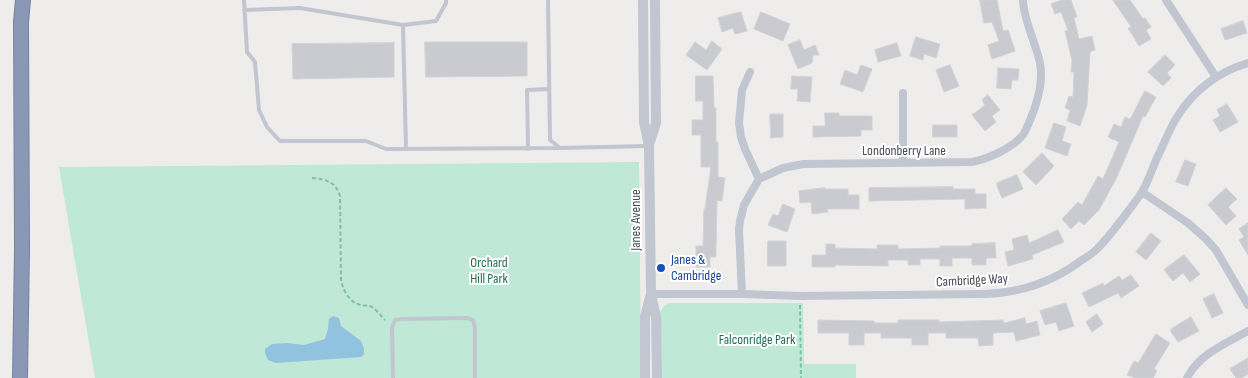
<!DOCTYPE html>
<style>
body{margin:0}
canvas{display:block;background:#efedec}
</style>
<canvas width="1248" height="378"></canvas>
<script>
const c = document.querySelector('canvas').getContext('2d');
c.lineJoin = 'round';
function fillPath(path, color) { c.fillStyle = color; c.fill(path, 'evenodd'); }
function trace(path, color, width, dash) { c.strokeStyle = color; c.lineWidth = width; c.lineCap = dash ? 'butt' : 'round'; c.setLineDash(dash || []); c.stroke(path); }
function drawText(font, color, halo, rows, align = 'center') {
  c.font = font + ' "Sofia Sans Condensed",sans-serif'; c.lineWidth = 4; c.setLineDash([]); c.textBaseline = 'middle'; c.strokeStyle = halo; c.fillStyle = color; for (const [text, x, y, turn = 0] of rows) {
    c.save(); c.translate(x, y); c.rotate((+turn || 0) * Math.PI / 180); c.textAlign = isNaN(turn) ? turn : align; if (halo) c.strokeText(text, 0, 0); c.fillText(text, 0, 0); c.restore();
  }
}
fillPath(new Path2D(`
 M639,162L641,378H95L59,167Z
 M669,303H803L804,364H856V378H660L659,314L664,306Z`), '#bfe8d6');
fillPath(new Path2D(`
 M333,316L339,318L341,326L361,341L364,349V354L361,357L276,363L268,360L265,353V349L272,344L287,343L304,345L325,339L328,329L329,319Z`), '#91c2df');
const building = new Path2D(`
 M980,0H997L1003,31L1008,30L1015,51L992,59L988,45L999,41L992,22L984,23Z
 M1063,0H1071L1077,17L1074,18L1079,39L1092,36L1095,50L1090,52L1087,105L1080,126L1067,121L1070,110L1065,108L1069,96L1073,97L1074,72H1071L1072,60L1065,31L1068,30L1061,12L1055,14L1051,4Z
 M1113,0H1130L1143,19L1145,18L1151,27L1146,30L1151,39L1139,46L1128,28L1131,27Z
 M741,12L747,31L735,34L733,28L722,32L718,18Z
 M761,12L790,24L783,41L754,29Z
 M1243,21L1247,33L1225,40L1221,29Z
 M916,37L940,44L936,58L924,54L923,60L910,56Z
 M800,40L804,50L815,45L819,55H813L812,63L798,69L788,45Z
 M712,41L722,49L707,70L686,55L695,42L706,50Z
 M425,42H527V76L426,77Z
 M394,43V77L293,79L292,44Z
 M897,43L901,56L878,62L875,50Z
 M1165,55L1175,65L1167,73L1171,78L1163,86L1148,72Z
 M861,65L872,69L863,92L840,84L845,70L857,75Z
 M950,65L959,86L944,92L936,70Z
 M998,68L1019,69L1018,80H1012L1011,89L997,88Z
 M696,76H713L714,108H716V142H718V177L725,178L722,201L717,200L716,246V257H710V267H696V246H703L704,209H705L711,167H701V135H692V120H703V101H696Z
 M792,76L812,77L810,102L797,101L798,89H791Z
 M1145,91L1156,97L1145,117L1143,116L1117,177L1099,210L1084,225L1079,221L1071,229L1062,219L1078,202L1082,205L1098,176L1103,179L1119,142L1108,137L1114,124L1121,127L1125,117L1130,119Z
 M988,95L1000,110L992,116L996,122L985,131L972,115L985,105L982,100Z
 M1227,104L1238,122L1220,132L1213,120L1220,116L1217,110Z
 M825,113H839V116H872V130H861V136L813,137V126H825Z
 M770,114H783V137L771,138Z
 M1054,123L1066,127L1062,141L1071,144L1067,156L1045,148Z
 M933,125H957V137H933Z
 M1042,153L1054,166L1036,185L1023,172Z
 M1185,160L1196,164L1188,186L1176,182Z
 M1017,175L1023,189L1002,198L997,186V183Z
 M953,187V189H975V194H986V208L965,209V199L869,201V188Z
 M825,188V189H848V195H859V209H827L828,212L812,214L811,202L800,203L799,191Z
 M1226,188L1237,199L1228,207L1236,216L1226,225L1208,205Z
 M783,204L795,209L787,232L768,225L773,214L778,216Z
 M1248,223V255L1239,240L1244,237L1239,229Z
 M1058,230L1064,242L1032,255L1033,259L1008,266L1005,252L1014,250L1012,239L1027,235L1029,243Z
 M1151,233L1161,241L1146,260L1136,252Z
 M768,241H786V266H768Z
 M995,243L996,258H986V265H972V258H952V266H940V259H920V265H908V260H888V266L835,265V267H812V255H826V244H835V248L877,249V245H898V249L940,248V246H972V244Z
 M1184,255L1200,274L1190,282L1183,273L1173,281L1164,270Z
 M1131,275L1139,286L1121,298L1118,293L1089,307L1082,293L1103,283L1104,286L1119,276L1122,280Z
 M1214,294L1223,313L1212,318L1203,299Z
 M1066,303L1074,326L1059,331L1056,322L1045,325L1040,311Z
 M1097,314L1103,324L1092,332L1086,322Z
 M1191,317L1199,331L1178,342L1171,332V329Z
 M1025,318L1026,324L1037,321L1040,335L1016,341L1014,332L993,333V345L979,346L978,338H946V333H928V345H912V338H881V333H864V345H849V333H818V320L874,321V323H898V320H939V322L1003,320L1004,323Z
 M1156,334L1170,343L1154,369L1157,371L1153,378H1135L1127,375L1134,361L1138,363Z
 M1248,358V374L1242,378H1236L1230,369Z`);
fillPath(building, '#cacbd0');
trace(building, '#d1d2d7', 1);
const motorway = new Path2D(`
 M20,378L22,250L21,22L23,0`);
trace(motorway, '#7583a1', 16);
trace(new Path2D(`
 M312,178C326,179 336,182 340,196L341,281C344,292 350,303 361,305C364,306 367,305 370,306C374,307 382,317 385,320
 M800,305L801,378`), '#7cc1aa', 2, [4, 2.5]);
trace(new Path2D(`
 M244,0L247,52L255,62L259,110L267,127L280,141H366L386,149L560,148
 M548,0L550,140L560,148L647,146
 M244,10L300,8L403,25
 M406,149L403,25L436,21L446,3V0
 M528,149L527,90L549,89
 M393,378L392,328L395,320L402,319L467,318L473,320L475,328V378`), '#c1c6d0', 4);
trace(new Path2D(`
 M1166,0L1216,77
 M750,72L742,90L739,123L741,137L745,149L759,179
 M903,93V163
 M1142,192L1188,223L1205,238L1216,250L1248,305
 M651,294H742L800,296L984,294C1020,293 1053,282 1082,260C1087,257 1093,253 1097,249C1108,238 1117,226 1126,214C1131,207 1137,200 1142,192C1148,182 1152,169 1157,158C1164,144 1169,130 1177,117C1193,91 1219,71 1248,63
 M742,294L739,229L740,221L744,205L759,179L783,168L803,164L972,162C988,159 1012,148 1022,136C1025,133 1026,129 1028,125C1036,107 1044,84 1040,63C1036,44 1023,18 1023,0
 M1187,378C1199,354 1225,344 1248,331`), '#c1c6d0', 8);
trace(new Path2D(`
 M643,0L644,122L649,146L651,294L656,317L657,378
 M650,142L656,123L655,0
 M645,378V317L650,297`), '#c1c6d0', 10);
trace(motorway, '#8a98b5', 14);
for (const [x, y, r, color] of [
 [661,268,5,"#1a4fb4"]
]) { const dot = new Path2D(); dot.arc(x, y, r, 0, 2 * Math.PI); c.fillStyle = color; c.fill(dot); trace(dot, '#fff', 2); }
drawText('14px', '#474d57', '#fff', [
 ["Londonberry Lane",904,151],
 ["Janes Avenue",636,220,-90],
 ["Cambridge Way",972,281,-3]
]);
drawText('14px', '#164399', '#fff', [
 ["Janes &",671,260],
 ["Cambridge",671,276]
], 'left');
drawText('14px', '#226e55', '#fff', [
 ["Orchard",489,263],
 ["Hill Park",489,279],
 ["Falconridge Park",757,340]
]);
</script>
